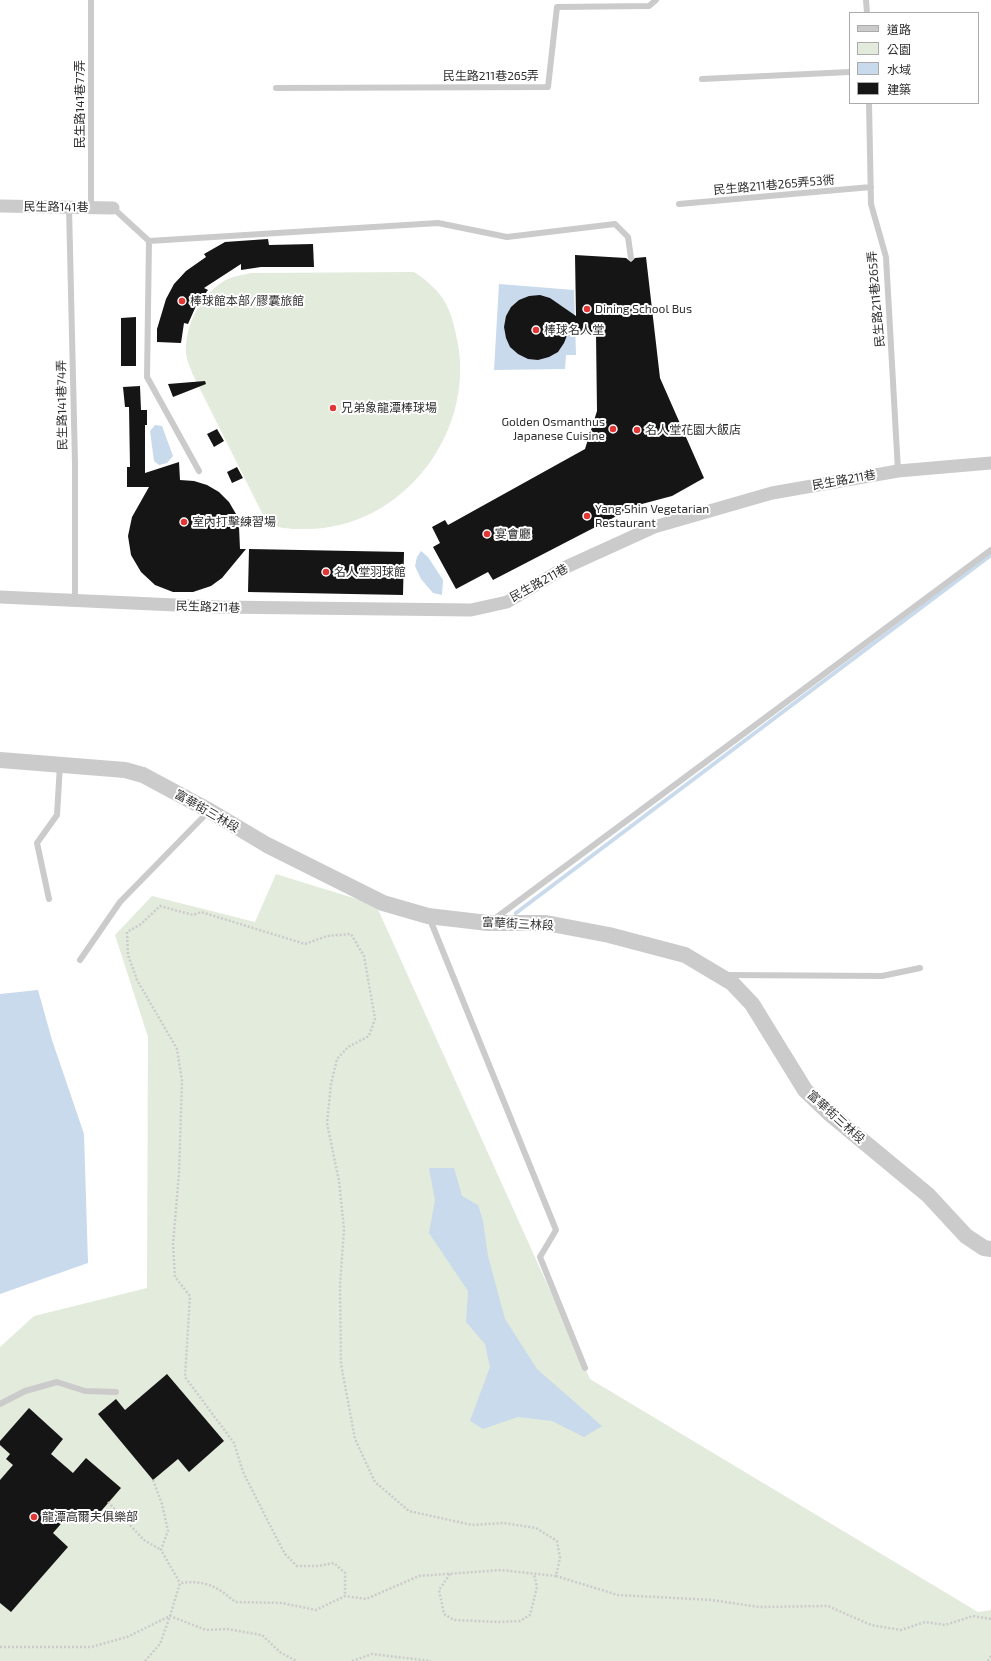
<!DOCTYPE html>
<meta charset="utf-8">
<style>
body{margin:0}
#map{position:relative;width:991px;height:1661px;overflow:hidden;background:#fff;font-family:"Exo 2","Noto Sans TC",sans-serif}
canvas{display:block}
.legend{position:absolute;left:849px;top:12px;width:130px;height:92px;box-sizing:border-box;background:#fff;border:1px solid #ababab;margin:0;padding:5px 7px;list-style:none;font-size:12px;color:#2e2e2e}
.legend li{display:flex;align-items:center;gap:8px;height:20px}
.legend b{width:20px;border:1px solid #ababab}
</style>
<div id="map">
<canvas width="991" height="1661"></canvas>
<ul class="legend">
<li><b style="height:5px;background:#cbcbcb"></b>道路</li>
<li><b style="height:11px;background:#e3ebdc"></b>公園</li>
<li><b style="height:11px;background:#c8daeb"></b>水域</li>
<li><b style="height:11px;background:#151515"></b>建築</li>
</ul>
</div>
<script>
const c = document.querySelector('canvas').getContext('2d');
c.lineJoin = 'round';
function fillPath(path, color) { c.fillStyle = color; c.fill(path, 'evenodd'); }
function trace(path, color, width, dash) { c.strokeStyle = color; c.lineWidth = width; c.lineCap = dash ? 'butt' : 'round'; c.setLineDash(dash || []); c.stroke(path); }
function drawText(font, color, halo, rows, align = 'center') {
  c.font = font + ' "Exo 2","Noto Sans TC",sans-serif'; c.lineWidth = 4; c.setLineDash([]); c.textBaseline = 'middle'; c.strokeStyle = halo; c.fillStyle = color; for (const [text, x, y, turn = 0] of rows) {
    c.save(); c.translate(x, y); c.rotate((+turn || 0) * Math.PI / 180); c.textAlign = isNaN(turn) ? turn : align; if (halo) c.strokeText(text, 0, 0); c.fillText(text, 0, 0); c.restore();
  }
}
fillPath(new Path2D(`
 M414,272C445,293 451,307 458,344C474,436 400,530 305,529C286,529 274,530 262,513L192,373C190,366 186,359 186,352C185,324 201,295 224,281C232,276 243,275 251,273Z
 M276,874L376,905L590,1379L978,1612L991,1610V1661H0V1347L34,1316L147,1288L148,1037L115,935L152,896L255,922Z`), '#e3ebdc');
fillPath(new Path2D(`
 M499,284L574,290L576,355H566L565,369L494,370Z
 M155,425L162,426L173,456L167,463L159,465L154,461L150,431Z
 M421,551L428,557L443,580L442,595L433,593L421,579L415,566L417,557Z
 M38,990L52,1040L84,1134L88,1263L0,1294V994Z
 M429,1168H454L462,1196L478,1205L483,1221L488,1256L505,1319L537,1369L602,1426L584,1437L552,1421L518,1417L483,1429L470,1421L490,1367L485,1344L466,1322L468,1291L429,1233L435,1200Z`), '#c8daeb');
trace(new Path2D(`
 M516,913L991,555`), '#c8daeb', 4);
fillPath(new Path2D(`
 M268,239L269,245L313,244L314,267H261L241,270V264L204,288L208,290L196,306L188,324L184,323L181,343L157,342V329L166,299L174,284L186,271L206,257L204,254L225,242Z
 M575,255L626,258L631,262L635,258L646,257L660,378L704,478L672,496L638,505L493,580L488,572L456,589L433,547L440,543L432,527L445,520L448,525L585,449L597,411L596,334L568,333L564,343L558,352L549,357L538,360L528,359L518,354L510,347L506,338L504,327L506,316L511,307L519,300L529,296L540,295L550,298L576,316Z
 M136,317V366H121V318Z
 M205,381L206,384L173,397L168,384Z
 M140,386L141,410H147V425H145V473L179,462L180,480L194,481L207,485L219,492L229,502L236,514L239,527L240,549H246L222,578L211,586L193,592H173L155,585L141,572L131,555L128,536L132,517L149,487H127V467H130L129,407H125L123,387Z
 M217,429L224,441L214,447L207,434Z
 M237,467L243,478L232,483L227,472Z
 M249,549L404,552L403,595L248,592Z
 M167,1374L224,1441L189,1472L178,1459L153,1480L98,1414L116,1399L125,1410Z
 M29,1408L63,1439L51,1454L73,1473L86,1458L121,1488L90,1524L73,1510L53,1533L68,1547L11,1612L0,1603V1480L13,1465L6,1459L10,1454L0,1445V1441Z`), '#151515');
trace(new Path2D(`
 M153,1480L162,1504L168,1531L161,1550L180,1583
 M108,1502L144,1540L161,1550
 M450,1574L439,1590L444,1614L454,1620L498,1622L520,1621L530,1615L537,1587L534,1574
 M556,1576L618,1595L712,1600L759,1607L828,1606L871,1625L901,1630L925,1622L945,1625L973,1616L991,1619
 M0,1647H91L127,1637L170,1616L180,1583C205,1580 217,1586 235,1602L282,1603L316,1610L345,1596L366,1599L419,1576L501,1570L556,1576L560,1558L557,1541L536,1528L504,1523L472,1525L409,1511L375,1482L355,1439L341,1364L340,1285L344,1229L339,1181L327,1123L331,1084L337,1059L348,1047L369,1036L375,1019L364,956L351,934L327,936L305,944L201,912L193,915L160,906L141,924L127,932L128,955L137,980L177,1049L182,1081L179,1173L173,1244L175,1277L190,1296L185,1377L234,1443L243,1472L275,1535L285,1554L297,1566H318L334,1563L345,1573V1596
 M145,1661L160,1644L170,1616L206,1630L227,1629L262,1635L280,1652L296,1661
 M352,1661L372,1654L431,1661
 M988,1661L991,1656`), '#cbcbcb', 2.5, [2, 2]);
trace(new Path2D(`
 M91,0V208
 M866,0L867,13
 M702,79L850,72
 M276,88L548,87L557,7L649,6L656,0
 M869,103L871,204L886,257L898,471
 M679,204L871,187
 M69,207L75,463V602
 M113,208L149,241L147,377L199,471
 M149,241L438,223L507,237L615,224L628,237L631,258
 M49,899L37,843L57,815L60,765
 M429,917L556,1230L540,1257L585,1368
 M493,920L991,550
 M80,960L120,902L208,812
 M727,975L882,976L920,968
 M0,1404L25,1391L57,1382L85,1391L116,1392`), '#cbcbcb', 6);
trace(new Path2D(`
 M0,206L113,208
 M0,597L219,607L471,610L507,602L566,567L654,527L772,493L898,471L991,463`), '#cbcbcb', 13);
trace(new Path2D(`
 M0,760L125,770L143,775L210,811L267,845L383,903L428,916L488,923H546L609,935L685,955L732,983L752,1004L805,1090L829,1113L928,1195L966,1236L984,1248L991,1249`), '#cbcbcb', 16);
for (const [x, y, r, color] of [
 [182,301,4,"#e23634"],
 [587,309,4,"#e23634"],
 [536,330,4,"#e23634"],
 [333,408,4,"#e23634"],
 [613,429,4,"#e23634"],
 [637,430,4,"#e23634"],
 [587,516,4,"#e23634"],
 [184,522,4,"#e23634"],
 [487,534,4,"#e23634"],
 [326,572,4,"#e23634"],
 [34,1517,4,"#e23634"]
]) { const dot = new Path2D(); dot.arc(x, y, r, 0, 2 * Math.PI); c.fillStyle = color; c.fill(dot); trace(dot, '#fff', 1.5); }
drawText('12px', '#2e2e2e', '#fff', [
 ["民生路211巷265弄",491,76],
 ["民生路141巷77弄",80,104,-90],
 ["民生路211巷265弄53衖",774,185,-5],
 ["民生路141巷",56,207,1],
 ["民生路211巷265弄",876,299,-95],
 ["民生路141巷74弄",62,405,-91],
 ["民生路211巷",844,480,-10],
 ["民生路211巷",539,583,-29],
 ["民生路211巷",208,607,2],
 ["富華街三林段",207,811,30],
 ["富華街三林段",518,924,3],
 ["富華街三林段",836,1117,42]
]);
drawText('12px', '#2e2e2e', '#fff', [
 ["棒球館本部/膠囊旅館",190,301],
 ["Dining School Bus",595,309],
 ["棒球名人堂",544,330],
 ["兄弟象龍潭棒球場",341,408],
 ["Golden Osmanthus",605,422,"right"],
 ["Japanese Cuisine",605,436,"right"],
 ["名人堂花園大飯店",645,430],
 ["Yang Shin Vegetarian",595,509],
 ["Restaurant",595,523],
 ["室內打擊練習場",192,522],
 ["宴會廳",495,534],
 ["名人堂羽球館",334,572],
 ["龍潭高爾夫俱樂部",42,1517]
], 'left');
</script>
